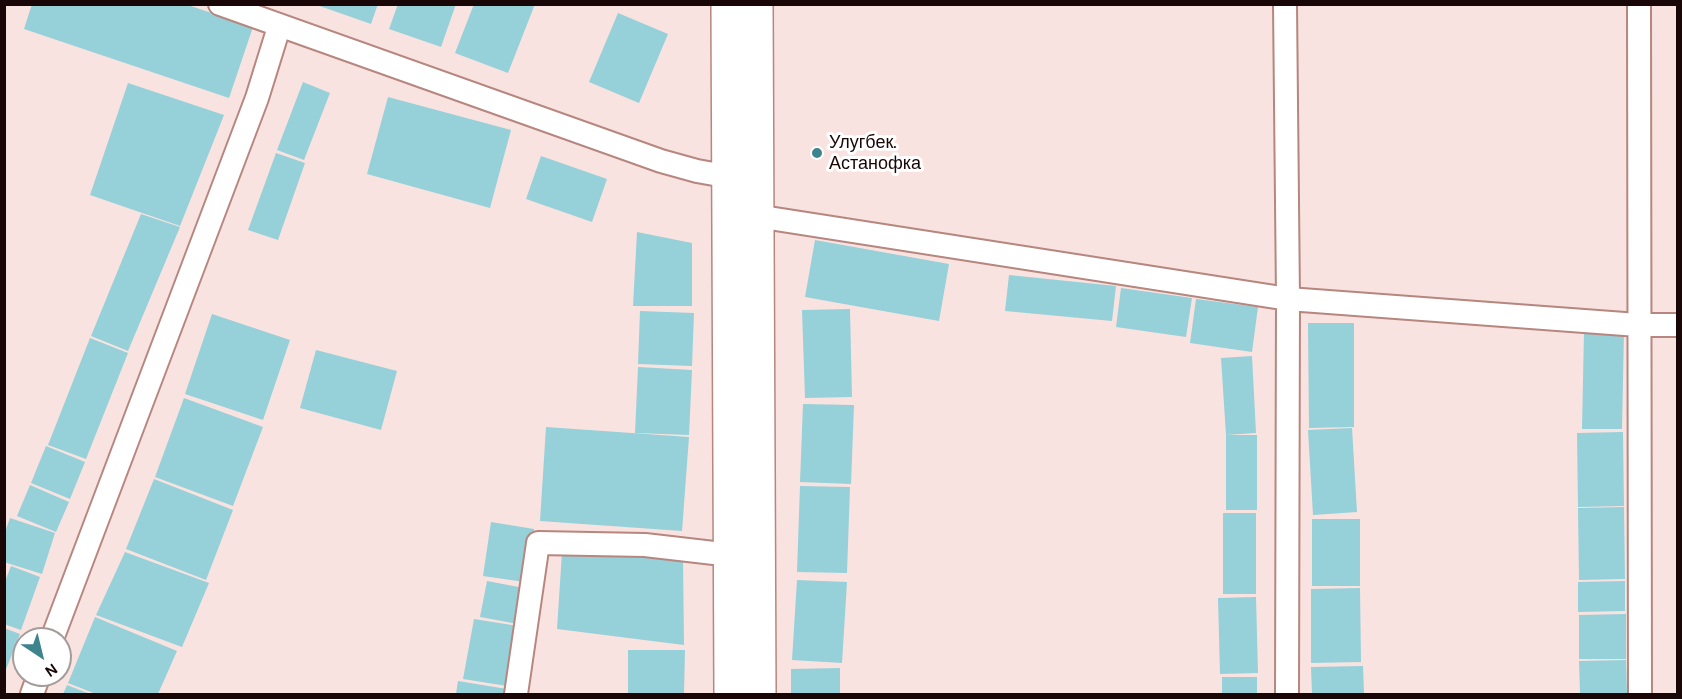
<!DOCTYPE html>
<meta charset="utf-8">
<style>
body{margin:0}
#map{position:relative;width:1682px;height:699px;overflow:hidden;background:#f9e3e0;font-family:Karla,sans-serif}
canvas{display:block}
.frame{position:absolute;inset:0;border:6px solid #180706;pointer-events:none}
.north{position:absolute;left:12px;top:627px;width:60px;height:60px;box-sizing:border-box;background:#fff;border:2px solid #a39c9b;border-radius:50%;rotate:145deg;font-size:16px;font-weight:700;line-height:24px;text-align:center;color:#180706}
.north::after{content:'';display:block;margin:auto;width:21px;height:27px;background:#3e848e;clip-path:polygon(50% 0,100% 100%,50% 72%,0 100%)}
</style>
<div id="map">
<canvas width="1682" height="699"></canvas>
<div class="frame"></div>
<div class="north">N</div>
</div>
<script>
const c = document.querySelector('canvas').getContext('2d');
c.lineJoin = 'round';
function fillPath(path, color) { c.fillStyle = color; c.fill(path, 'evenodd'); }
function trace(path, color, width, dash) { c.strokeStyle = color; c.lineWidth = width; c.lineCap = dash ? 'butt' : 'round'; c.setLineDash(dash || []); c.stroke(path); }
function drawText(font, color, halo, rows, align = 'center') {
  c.font = font + ' Karla,sans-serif'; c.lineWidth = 6; c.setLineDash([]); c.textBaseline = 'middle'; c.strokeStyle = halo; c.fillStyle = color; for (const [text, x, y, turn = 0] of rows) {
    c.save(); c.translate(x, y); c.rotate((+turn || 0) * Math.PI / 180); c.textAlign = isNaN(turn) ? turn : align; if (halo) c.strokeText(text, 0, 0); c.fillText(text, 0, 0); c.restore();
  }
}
fillPath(new Path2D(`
 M32,4H185L253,27L229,98L24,29Z
 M314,4H378L371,24Z
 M398,4H456L441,47L389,29Z
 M474,4H535L508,73L455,53Z
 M618,13L668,34L639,103L589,82Z
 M303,82L330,93L304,160L277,150Z
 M128,83L224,115L180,226L90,195Z
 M388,97L511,130L490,208L367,174Z
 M276,153L305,163L278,240L248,230Z
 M541,156L607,179L592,222L526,199Z
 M141,214L180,227L128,351L91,336Z
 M637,232L692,243V306H633Z
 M815,240L949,264L939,321L805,297Z
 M1009,275L1116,286L1112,321L1005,311Z
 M1121,288L1192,298L1186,337L1116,327Z
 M1196,299L1258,307L1252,352L1190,343Z
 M850,309L852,397L805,398L802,310Z
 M640,311L694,313L692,366L638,364Z
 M212,314L290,340L263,420L185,394Z
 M1308,323H1354V427L1309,428Z
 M1584,332H1624L1622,429H1582Z
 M90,338L128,353L86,459L48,445Z
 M316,350L397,371L381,430L300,408Z
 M1252,356L1256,433L1226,435L1221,358Z
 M638,367L692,370L689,435L635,433Z
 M184,398L263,427L233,506L155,477Z
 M803,404L854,405L851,484L800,482Z
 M546,427L689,437L682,531L540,521Z
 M1352,428L1357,512L1313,515L1308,430Z
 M1623,432L1624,506L1578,507L1577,433Z
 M1226,435H1257V510H1226Z
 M46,446L85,462L70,499L31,483Z
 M154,479L233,510L206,580L126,549Z
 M30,485L69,502L56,532L17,516Z
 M800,486L850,487L847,573L797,572Z
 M1624,507L1625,579L1579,580L1578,508Z
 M1223,513H1256V594H1223Z
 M10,518L55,533L42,574L4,562V535Z
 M1312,519H1360V586H1312Z
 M491,522L534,529L525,582L483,576Z
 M125,552L209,583L182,647L96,615Z
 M562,552L683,560L684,645L557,629Z
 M11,566L40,577L21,630L4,624V584Z
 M797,580L847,582L842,663L792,660Z
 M487,581L524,588L518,624L480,617Z
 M1625,581V611L1578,612V582Z
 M1360,588L1361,662L1311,663V589Z
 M1256,597L1258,673L1220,674L1218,598Z
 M1626,614V659H1579V615Z
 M95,617L177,651L158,694H96L68,683Z
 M474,619L518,626L507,686L463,679Z
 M4,628L20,634L5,672H4Z
 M628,650H685L684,694H628Z
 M1626,660L1627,694H1580L1579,661Z
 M1363,666L1364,694H1312L1311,667Z
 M840,668V694H791V669Z
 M1222,677H1257V694H1222Z
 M458,681L507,689L506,694H456Z
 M67,685L90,694H63Z`), '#96d0d9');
const street = new Path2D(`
 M220,4L661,161L697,171L742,179
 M1285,4L1288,299L1287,694
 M1639,4L1640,694
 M756,216L1288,299L1638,325H1678
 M52,639L257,98L279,27
 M32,694L39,675
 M516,694L538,543L645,545L731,555`);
const primary = new Path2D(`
 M728,4L731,694
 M756,4L759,694`);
trace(street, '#b6867f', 26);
trace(primary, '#b6867f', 36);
trace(street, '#fff', 22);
trace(primary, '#fff', 33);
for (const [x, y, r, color] of [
 [817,153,6,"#3e848e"]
]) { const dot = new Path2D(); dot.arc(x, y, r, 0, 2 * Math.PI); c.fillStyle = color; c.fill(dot); trace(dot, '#fff', 2); }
drawText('18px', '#180706', '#fff', [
 ["Улугбек.",829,143],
 ["Астанофка",829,164]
], 'left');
</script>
